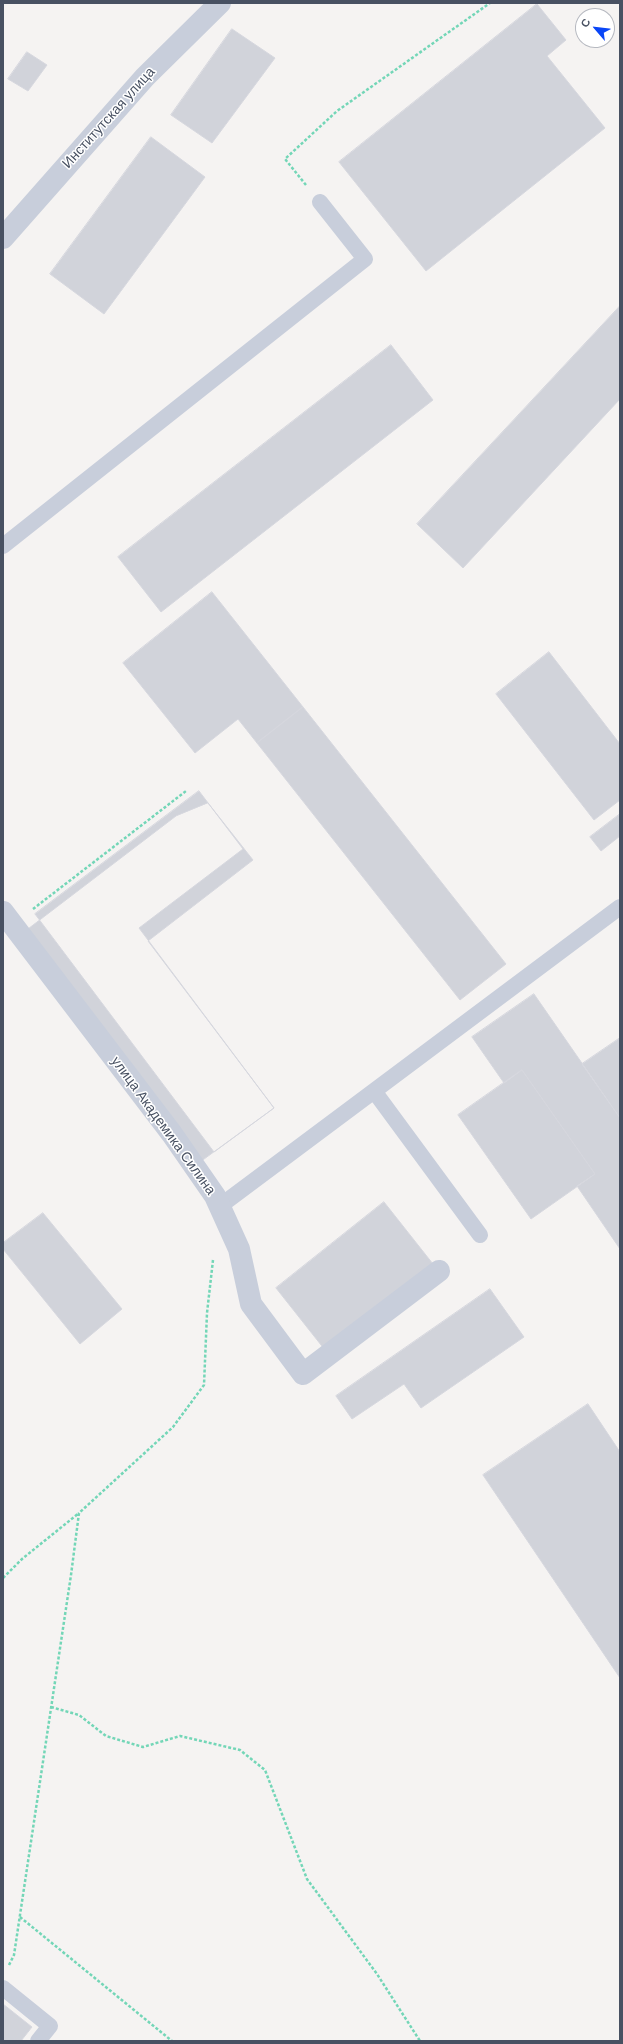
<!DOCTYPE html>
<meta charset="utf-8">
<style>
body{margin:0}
#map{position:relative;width:623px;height:2044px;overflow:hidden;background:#f5f3f2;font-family:Arial,sans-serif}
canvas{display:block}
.frame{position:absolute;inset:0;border:4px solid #485162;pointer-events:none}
.north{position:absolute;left:575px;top:8px;width:40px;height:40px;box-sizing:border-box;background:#fff;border:1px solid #b6b9c0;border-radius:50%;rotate:298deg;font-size:11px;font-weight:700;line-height:16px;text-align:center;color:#485162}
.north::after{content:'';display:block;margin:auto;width:14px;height:18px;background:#0a46f7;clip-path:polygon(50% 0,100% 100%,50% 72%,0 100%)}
</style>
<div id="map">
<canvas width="623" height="2044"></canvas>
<div class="frame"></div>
<div class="north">С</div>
</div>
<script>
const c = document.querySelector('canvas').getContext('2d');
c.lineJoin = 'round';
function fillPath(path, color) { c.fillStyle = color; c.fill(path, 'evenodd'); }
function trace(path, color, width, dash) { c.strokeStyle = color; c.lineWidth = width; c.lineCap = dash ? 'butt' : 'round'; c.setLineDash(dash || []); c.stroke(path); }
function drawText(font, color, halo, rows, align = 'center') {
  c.font = font + ' Arial,sans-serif'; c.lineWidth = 3; c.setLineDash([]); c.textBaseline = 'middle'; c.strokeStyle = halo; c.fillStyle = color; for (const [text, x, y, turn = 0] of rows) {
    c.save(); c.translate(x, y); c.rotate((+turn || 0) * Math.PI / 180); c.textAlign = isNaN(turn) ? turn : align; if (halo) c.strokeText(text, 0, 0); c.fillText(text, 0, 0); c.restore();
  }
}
const building = new Path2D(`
 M537,4L566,40L547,56L605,128L426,271L339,162Z
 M232,29L275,58L212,143L171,115Z
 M27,52L47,65L28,91L8,79Z
 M151,137L205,177L104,314L50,274Z
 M620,306V399L463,568L417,524Z
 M391,345L433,400L161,612L118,557Z
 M212,592L303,707L257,743L238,719L195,753L123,663Z
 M549,652L620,744V800L594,820L496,694Z
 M303,707L506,964L460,1000L257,743Z
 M199,791L243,849L139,928L274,1108L214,1152L35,914Z
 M208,803L253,860L148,941L274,1108L200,1162L20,935L176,816Z
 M620,814V836L601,851L590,837Z
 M534,994L620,1118V1249L577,1186L595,1174L522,1070L504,1083L472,1037Z
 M620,1038V1118L582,1064Z
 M522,1070L595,1174L531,1219L458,1115Z
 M384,1202L433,1264L325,1350L276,1288Z
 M43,1213L122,1309L80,1344L3,1249V1243Z
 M490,1289L524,1337L421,1408L404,1384L352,1419L336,1396Z
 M588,1404L620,1452V1678L483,1475Z
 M3,2004L32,2027L21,2041H3Z`);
fillPath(building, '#d1d3da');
trace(building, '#d6d7de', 1);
trace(new Path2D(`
 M306,185L285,159L337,111L490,3
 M33,909L186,791
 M3,1578L22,1559L79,1513
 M51,1707L79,1715L106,1736L143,1747L180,1736L240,1750L265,1770L307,1879L377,1974L420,2041
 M20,1917L172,2041
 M9,1965L14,1955L71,1575L79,1513L173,1427L204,1385L207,1313L213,1260`), '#73d6b7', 2.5, [3, 2]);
trace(new Path2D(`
 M3,546L365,259L320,202
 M374,1091L620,907
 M220,1206L374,1091L480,1235
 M3,1988L50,2026L38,2041`), '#c8cedb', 16);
trace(new Path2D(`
 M3,238L145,77L220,3
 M3,912L172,1134L215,1196L239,1249L251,1304L303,1374L439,1271`), '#c8cedb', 22);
drawText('14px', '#485162', '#fff', [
 ["Институтская улица",109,118,-48],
 ["улица Академика Силина",163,1126,54]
]);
</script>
